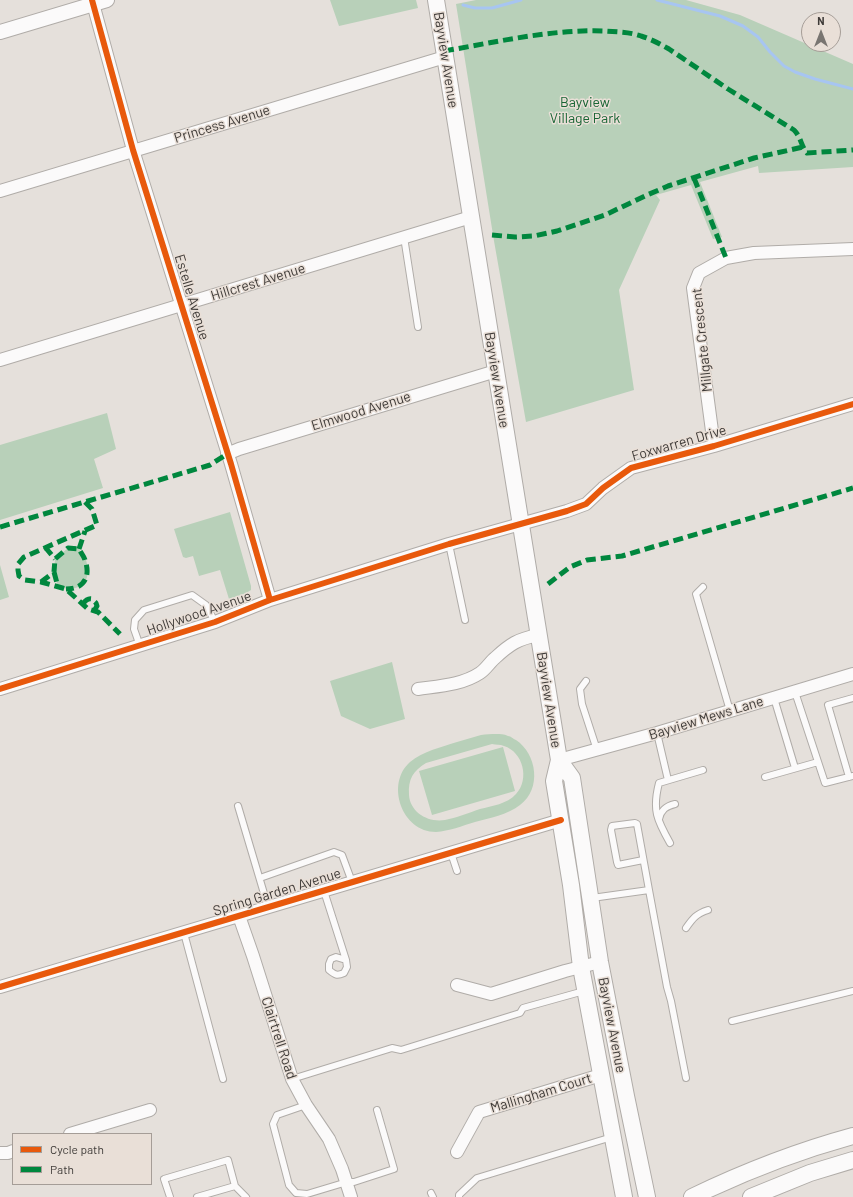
<!DOCTYPE html>
<style>
body{margin:0}
#map{position:relative;width:853px;height:1197px;overflow:hidden;background:#e5e0db;font-family:Barlow,sans-serif}
canvas{display:block}
.legend{position:absolute;left:12px;top:1133px;width:140px;height:52px;box-sizing:border-box;background:#e9dfd7;border:1px solid #a59d97;margin:0;padding:5px 7px;list-style:none;font-size:12px;color:#3f3b38}
.legend li{display:flex;align-items:center;gap:8px;height:20px}
.legend b{width:20px;border:1px solid #a59d97}
.north{position:absolute;left:801px;top:12px;width:40px;height:40px;box-sizing:border-box;background:#e9dfd7;border:1px solid #a59d97;border-radius:50%;rotate:0deg;font-size:11px;font-weight:700;line-height:16px;text-align:center;color:#3f3b38}
.north::after{content:'';display:block;margin:auto;width:14px;height:18px;background:#797571;clip-path:polygon(50% 0,100% 100%,50% 72%,0 100%)}
</style>
<div id="map">
<canvas width="853" height="1197"></canvas>
<ul class="legend">
<li><b style="height:5px;background:#e8590c"></b>Cycle path</li>
<li><b style="height:5px;background:#00873e"></b>Path</li>
</ul>
<div class="north">N</div>
</div>
<script>
const c = document.querySelector('canvas').getContext('2d');
c.lineJoin = 'round';
function fillPath(path, color) { c.fillStyle = color; c.fill(path, 'evenodd'); }
function trace(path, color, width, dash) { c.strokeStyle = color; c.lineWidth = width; c.lineCap = dash ? 'butt' : 'round'; c.setLineDash(dash || []); c.stroke(path); }
function drawText(font, color, halo, rows, align = 'center') {
  c.font = font + ' Barlow,sans-serif'; c.lineWidth = 3; c.setLineDash([]); c.textBaseline = 'middle'; c.strokeStyle = halo; c.fillStyle = color; for (const [text, x, y, turn = 0] of rows) {
    c.save(); c.translate(x, y); c.rotate((+turn || 0) * Math.PI / 180); c.textAlign = isNaN(turn) ? turn : align; if (halo) c.strokeText(text, 0, 0); c.fillText(text, 0, 0); c.restore();
  }
}
fillPath(new Path2D(`
 M330,0H416L418,8L339,26Z
 M476,0H686L740,15L853,64V167L759,173L758,166L700,182L722,237L713,239L691,185L656,195L660,200L619,290L634,390L526,422L494,241L456,4Z
 M107,413L116,449L94,459L103,488L0,520V445Z
 M230,512L251,586V590L246,593L229,599L220,570L199,576L193,556L186,558L183,557L174,529Z
 M68,548L79,549C81,553 84,556 86,560C93,583 79,593 58,587L54,572L55,559Z
 M0,565L9,597L0,600Z
 M392,662L405,719L370,729L341,716L330,681Z
 M496,734C500,734 504,734 508,736C511,736 513,739 516,740C537,754 542,789 520,805C507,815 490,818 475,822C462,826 449,831 436,832C402,832 385,784 410,762C423,751 442,747 457,742C465,740 473,737 481,735C486,734 491,734 496,734ZM492,744C496,745 500,744 504,746C523,752 530,779 516,794C507,804 492,806 480,809C468,813 456,818 445,820C428,823 410,812 409,795C408,779 413,771 426,763Z
 M503,747L515,791L432,815L419,771Z`), '#b8d0b9');
trace(new Path2D(`
 M657,0L720,16L743,26L758,37L770,52L784,66L795,72L815,79L853,89
 M463,5L475,8H492L521,0`), '#a7c5f1', 3);
const service = new Path2D(`
 M404,237L418,327
 M449,544L465,620
 M703,587L696,594L730,711
 M140,646L134,629L135,620L144,610L192,595L206,605L215,622
 M586,681L580,689L582,704L597,750
 M795,692L825,783L853,776
 M774,698L795,768
 M657,733L668,780
 M765,777L818,762
 M849,777L828,705L853,698
 M238,806L268,907
 M659,819C661,810 666,806 675,804
 M670,843C657,820 652,810 659,783L703,770
 M451,853L457,871
 M260,878L334,852L342,855L352,882
 M649,890L667,987L671,1001L686,1078
 M324,891L346,960L347,967L344,973C337,976 335,975 329,970V964L331,959L336,957L346,960
 M592,898L649,890L637,824L635,823L612,826L611,830L617,862L618,865L643,860
 M686,928C693,918 696,914 708,910
 M184,933L223,1079
 M732,1021L853,991
 M292,1079L392,1048L401,1050L520,1013L523,1008L584,991
 M306,1105L277,1115L273,1124L289,1185L296,1193L307,1194L347,1182H354L394,1169L377,1110
 M431,1193L433,1197
 M170,1197L164,1179L228,1160L235,1186L246,1197
 M197,1197L235,1186
 M459,1197V1195L477,1178L612,1137`);
const minor = new Path2D(`
 M92,0L133,150L231,464L270,600
 M0,191L445,57
 M0,360L471,217
 M714,446L693,288L699,273L726,258L754,253L853,249
 M227,454L239,449L496,371
 M0,689L215,622L270,600L449,544L567,511L586,504L603,488L631,468L714,446L853,404
 M418,689C439,686 462,685 480,673C486,669 490,662 495,658C510,644 518,639 538,635
 M559,760L657,733L853,674
 M239,916L253,956L292,1079L306,1105L329,1139L342,1169L351,1197
 M457,985L491,994L565,971L600,962
 M0,987L561,820
 M70,1134L150,1110
 M457,1152L479,1112L601,1075
 M0,1153H8L13,1151`);
const tertiary = new Path2D(`
 M0,32L107,0`);
const secondary = new Path2D(`
 M436,0L559,760L554,781L571,885L581,967L624,1197
 M559,760L572,778L600,962L626,1096L647,1197
 M692,1197C744,1172 798,1151 853,1136
 M751,1197L810,1173L853,1160`);
trace(service, '#b0aca8', 8);
trace(minor, '#b0aca8', 14);
trace(tertiary, '#b0aca8', 16);
trace(secondary, '#b0aca8', 18);
trace(service, '#fbfafa', 6);
trace(minor, '#fbfafa', 12);
trace(tertiary, '#fbfafa', 14);
trace(secondary, '#fbfafa', 16);
trace(new Path2D(`
 M444,51C497,42 551,29 605,31C617,32 630,32 641,36C651,39 660,44 669,49L728,89L794,130C801,137 801,146 807,153L853,150
 M694,178L726,258
 M492,235L515,237L534,236L557,231L605,215L647,195L668,186L754,158L803,147
 M85,502L92,509L97,525L24,557L18,564V570L19,576L25,580L41,582L66,589L88,609L98,612L120,634
 M0,527L210,465L227,454
 M45,547L55,559
 M79,549L85,531
 M54,572L58,587
 M41,582L54,572L55,559L68,548L79,549C81,553 84,556 85,560C91,577 84,589 66,589
 M548,584L570,567L587,560L622,556L853,488
 M83,604C85,601 88,598 92,599L96,603L97,606L94,611`), '#00873e', 5, [10, 5]);
trace(new Path2D(`
 M92,0L133,150L231,464L270,600
 M0,689L215,622L270,600L449,544L567,511L586,504L603,488L631,468L714,446L853,404
 M0,987L561,820`), '#e8590c', 6);
drawText('14px', '#3f3b38', '#e9dfd7', [
 ["Bayview Avenue",446,60,81],
 ["Princess Avenue",222,124,-17],
 ["Hillcrest Avenue",258,282,-17],
 ["Estelle Avenue",192,297,73],
 ["Millgate Crescent",702,340,-96],
 ["Bayview Avenue",497,380,81],
 ["Elmwood Avenue",361,411,-17],
 ["Foxwarren Drive",679,443,-16],
 ["Hollywood Avenue",199,613,-19],
 ["Bayview Avenue",549,700,81],
 ["Bayview Mews Lane",706,718,-17],
 ["Spring Garden Avenue",277,892,-17],
 ["Bayview Avenue",612,1025,79],
 ["Clairtrell Road",279,1038,72],
 ["Mallingham Court",541,1093,-17]
]);
drawText('14px', '#186534', '#e9dfd7', [
 ["Bayview",585,102],
 ["Village Park",585,118]
]);
</script>
